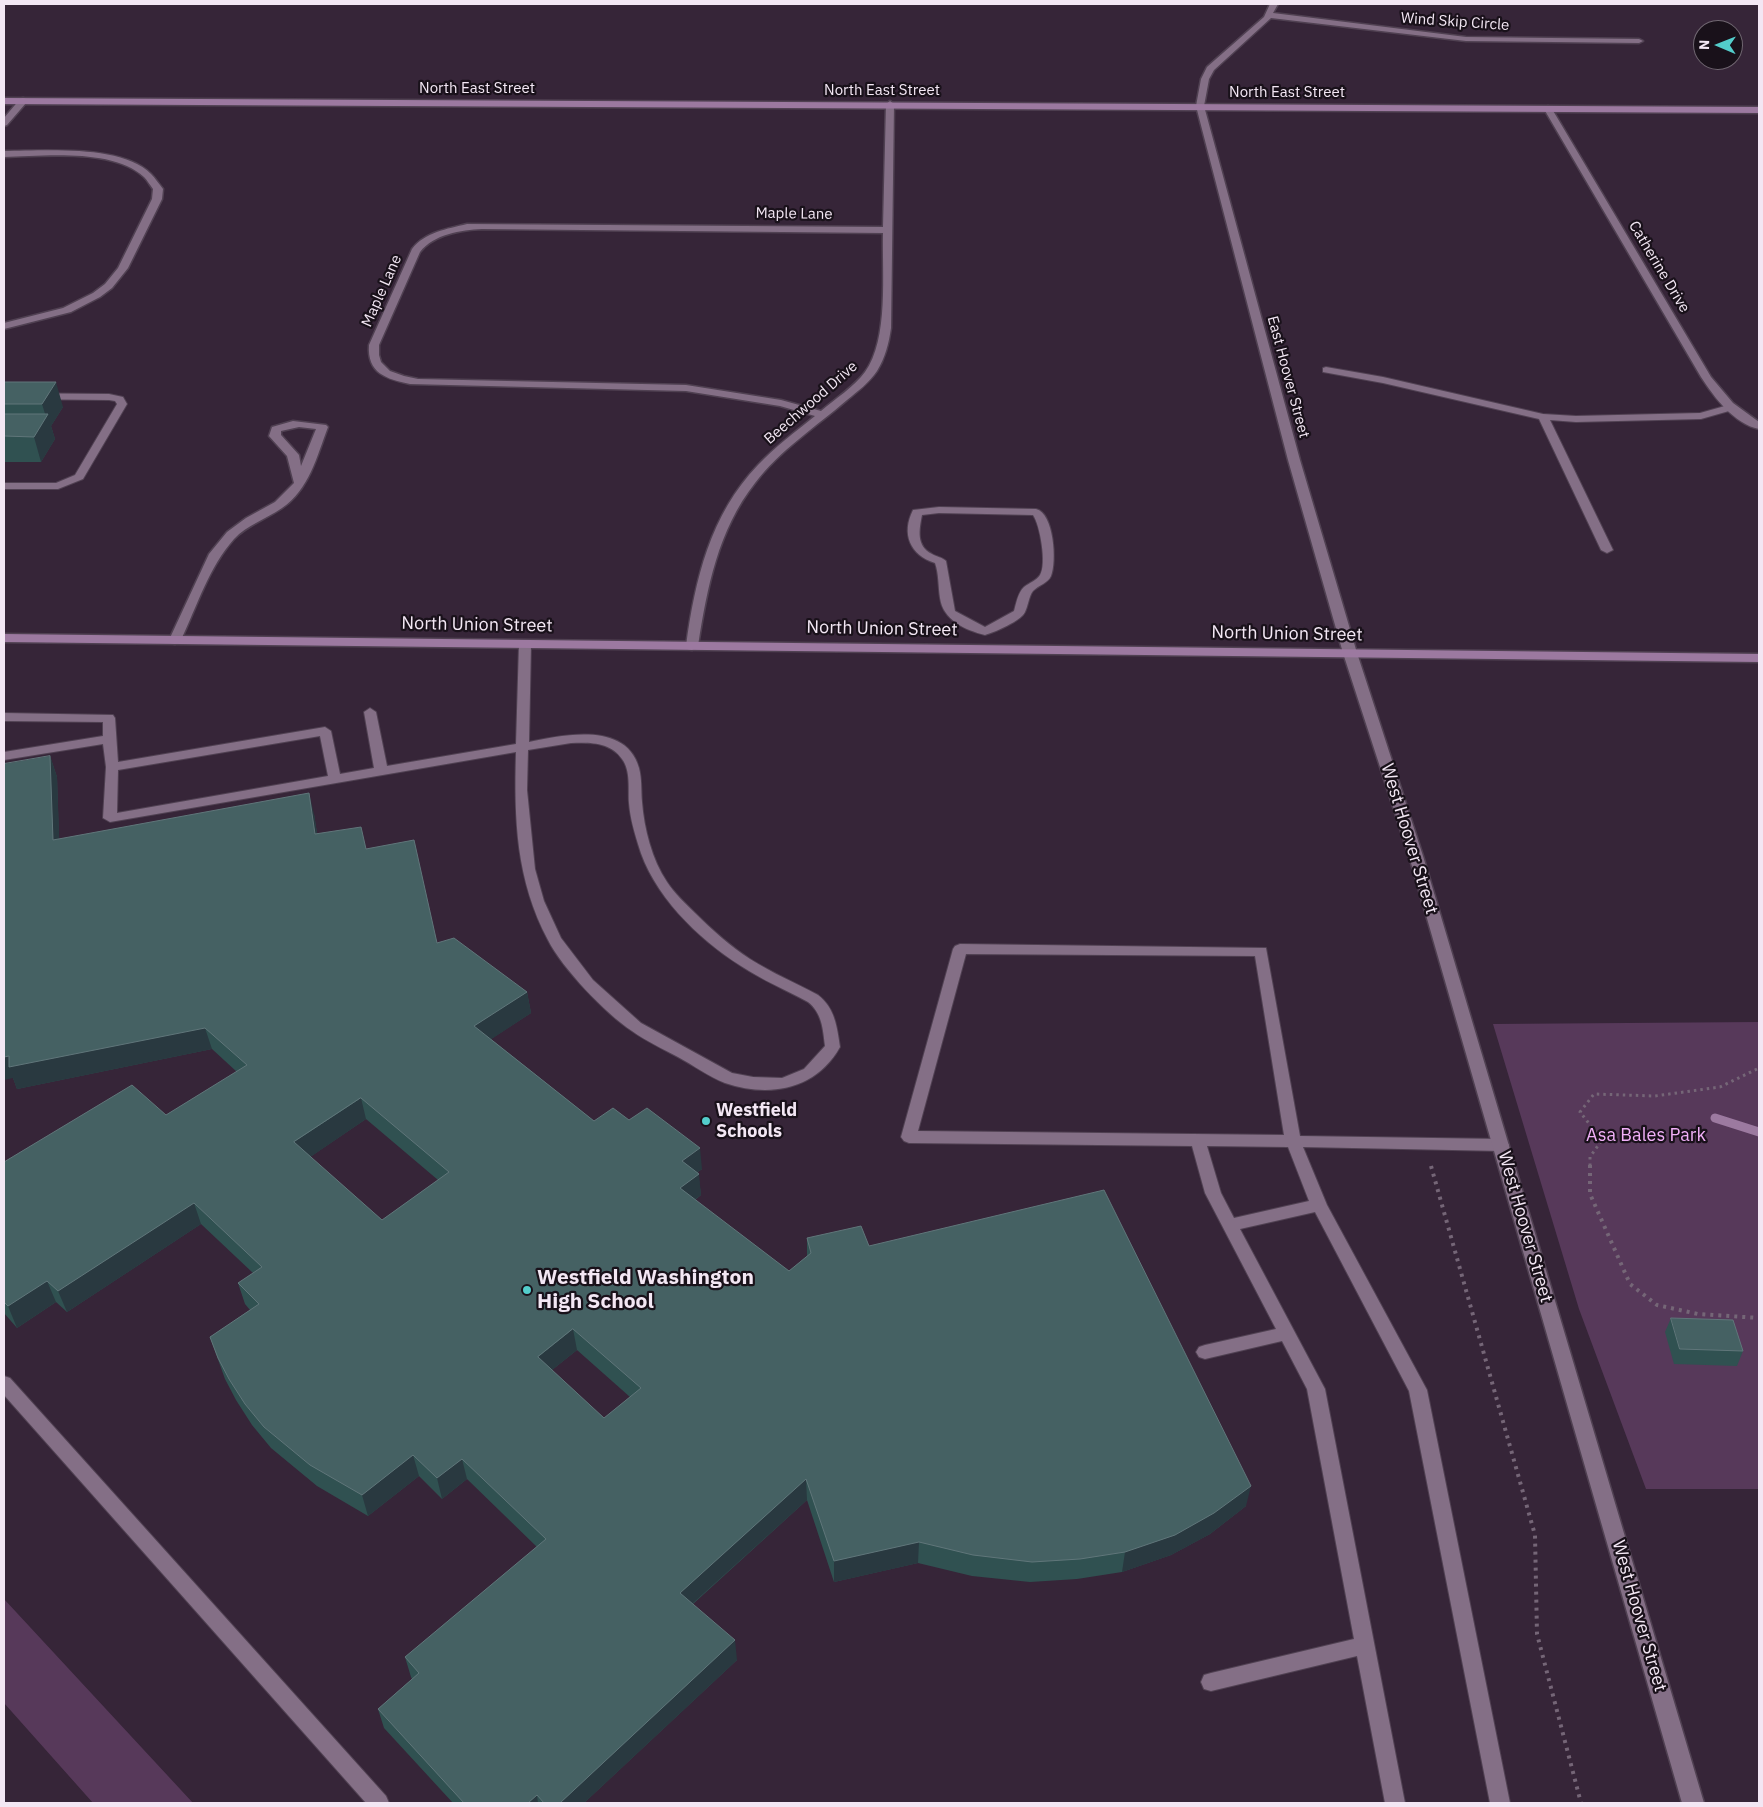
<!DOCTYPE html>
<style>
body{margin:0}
#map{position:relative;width:1763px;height:1807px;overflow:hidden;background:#362538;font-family:"IBM Plex Sans",sans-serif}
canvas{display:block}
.frame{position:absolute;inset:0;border:5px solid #f3e7f4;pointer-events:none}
.north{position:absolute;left:1693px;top:20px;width:50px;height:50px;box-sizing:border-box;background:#19111a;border:1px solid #706771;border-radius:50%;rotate:271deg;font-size:14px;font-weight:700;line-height:20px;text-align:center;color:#f3e7f4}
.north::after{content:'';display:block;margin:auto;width:18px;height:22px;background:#53cdcb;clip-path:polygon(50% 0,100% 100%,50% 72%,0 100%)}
</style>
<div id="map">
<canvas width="1763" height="1807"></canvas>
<div class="frame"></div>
<div class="north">N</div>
</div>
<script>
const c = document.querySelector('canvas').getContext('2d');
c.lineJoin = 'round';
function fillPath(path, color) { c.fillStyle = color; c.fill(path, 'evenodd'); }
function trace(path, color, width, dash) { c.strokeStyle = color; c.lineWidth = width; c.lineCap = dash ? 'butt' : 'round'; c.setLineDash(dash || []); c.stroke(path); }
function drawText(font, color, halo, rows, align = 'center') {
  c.font = font + ' "IBM Plex Sans",sans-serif'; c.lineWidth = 4.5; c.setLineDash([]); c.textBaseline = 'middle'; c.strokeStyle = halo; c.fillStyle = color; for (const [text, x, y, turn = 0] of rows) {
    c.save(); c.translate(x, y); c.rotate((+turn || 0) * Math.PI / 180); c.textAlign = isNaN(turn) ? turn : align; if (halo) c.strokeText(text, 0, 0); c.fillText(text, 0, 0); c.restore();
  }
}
fillPath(new Path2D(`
 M1759,1022V1489H1646L1579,1309L1493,1024Z
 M4,1599L193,1803H93L4,1703Z`), '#57395a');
trace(new Path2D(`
 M1715,1118L1759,1132`), '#9c7aa0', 9);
const lane = new Path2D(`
 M1326,367L1383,377L1543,414L1576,416L1700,413L1732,404L1737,407L1736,409L1701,419L1576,422L1550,420L1613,550L1607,553L1601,550L1539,419L1383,383L1323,372V368Z
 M4,393L109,394L123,397L127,404L83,479L58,489H4V483H56L75,475L117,404L115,401L109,400L4,399Z
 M939,507L1036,509C1054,513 1057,562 1051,576C1048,583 1039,585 1033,591C1029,596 1028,606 1025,612C1021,621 995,632 985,635C965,630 943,620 940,598C938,586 939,574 935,563C910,555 901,534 913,510ZM939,513L1033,515C1040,525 1047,564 1040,575C1037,580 1029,583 1024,587C1018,592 1016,604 1014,611L985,627L955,611L946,561C942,557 937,557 932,554C916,546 919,530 922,515Z
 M525,640L531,644L529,742C563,735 626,721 639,768C642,779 641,791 642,802C644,828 652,860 667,882C674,893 685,903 695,913C712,930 730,946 750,959C772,973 796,983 818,995C835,1008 837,1027 840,1047C816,1090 769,1098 725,1083C709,1077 693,1065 678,1057C663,1049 646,1041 632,1031C606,1014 562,968 548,940C516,880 514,819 516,752L110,822L103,818L106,767L103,744L4,760V752L103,736V722L4,721V713L113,715L115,718L118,762L325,727L331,731L340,774L374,768L364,712L370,708L376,712L387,766L516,744L519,644ZM320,736L328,776L117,813L118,770ZM571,743C589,742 611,742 622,759C631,771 628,789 629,803C630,817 634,831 638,844C652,894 698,939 741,966C762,980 786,990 808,1002C822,1013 823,1029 825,1046L804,1069L782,1078L753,1077L732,1073L641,1023L593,980L561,938L544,901L535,869L527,790L528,750Z
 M960,944L1266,948L1300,1136L1501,1139L1506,1141L1509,1145L1506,1149L1501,1151L1303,1147L1327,1205L1427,1390L1510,1803H1490L1409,1391L1315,1212L1240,1229L1325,1389L1405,1803H1385L1357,1656L1211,1691L1204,1689L1201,1682L1204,1675L1211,1673L1354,1639L1307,1389L1282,1341L1205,1359L1199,1357L1196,1352L1199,1347L1205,1345L1276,1329L1205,1193L1192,1146L909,1143L904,1141L901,1137L953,949L955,946ZM966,954L1255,956L1284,1135L918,1131ZM1207,1146L1288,1147L1309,1201L1234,1218L1221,1193Z
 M4,1376L10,1378L386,1796L389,1803H366L4,1395Z`);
const street = new Path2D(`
 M1270,4H1278L1273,13L1466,37L1639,39L1643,41L1639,43L1466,41L1271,18L1214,70L1209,79L1204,106L1300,460L1357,653L1423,856L1704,1803H1682L1409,856L1343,653L1288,460L1196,106L1201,79L1207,67L1264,17Z
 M23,98L26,99V103L7,125L4,126V118L20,99Z
 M890,101L894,104L891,328C889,343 885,358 877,371C869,383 858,391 847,400C817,426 780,450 755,483C718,530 707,588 698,646L692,650L687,649L686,646C695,580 710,515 758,465C775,447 795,432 815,416L780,406L686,391L410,384C386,379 367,373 369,345L412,249C425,232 447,229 467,224L883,227L886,104ZM482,229L883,233C882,273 889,339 865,372C854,387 835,399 821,411L781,400L686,385L418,379L404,376L390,371L381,362L379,355V345L420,252C434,234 461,230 482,229Z
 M1548,106L1552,109L1711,377L1733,403L1759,422V429C1734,424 1714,397 1701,377L1544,109Z
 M4,151C43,151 122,144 151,174C155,178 159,184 163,189L162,199L128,268L112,288L100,297L71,312L4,329V323L63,308L93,293L105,284L118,268L152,199L153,189C150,185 147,180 144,177C113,148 43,156 4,157Z
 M293,421L326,425L328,427C317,456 309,490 282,508C266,519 247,525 234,539C209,567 197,606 181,640L175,644L170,643L169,640L209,554L227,532L246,518L275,502L294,483L287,456L269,436L272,427ZM299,427L316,429L301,466L299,455L281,435V431Z`);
const secondary = new Path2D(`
 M4,98L1759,107V113L4,104Z
 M4,634L1759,654V662L4,642Z`);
trace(lane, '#504152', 2);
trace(street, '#504152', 3);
trace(secondary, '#504152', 3);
trace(new Path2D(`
 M1590,1166V1157L1602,1140L1580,1112L1594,1094L1655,1096L1720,1087L1759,1068`), '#756677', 3, [2.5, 4]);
trace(new Path2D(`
 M1590,1165V1194L1630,1284L1657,1305L1698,1314L1759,1318
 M1431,1166L1535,1535L1537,1634L1581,1803`), '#756677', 4, [3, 5]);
fillPath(lane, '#846f86');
fillPath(street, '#846f86');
fillPath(secondary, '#9c79a0');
fillPath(new Path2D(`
 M4,382L63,407L51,426L55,439L41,462H4Z
 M50,756L57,777L59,839L314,814L317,833L366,849L437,943L527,992L531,1013L491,1039L594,1121L702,1169L698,1172L701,1195L695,1200L789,1271L807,1256V1238L869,1246L1246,1506L1210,1534L1171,1555L1122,1572L1077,1579L1030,1582L972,1576L918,1563L834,1582L807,1500L693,1604L737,1660L584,1803H453L384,1728L378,1709L412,1679L411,1677L405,1657L537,1547L467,1479L442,1499L419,1476L368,1516L317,1486L271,1448L252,1425L236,1400L225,1379L210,1337L250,1310L245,1304L238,1283L253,1273L201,1224L67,1312L56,1302L17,1328L4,1313V1162L166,1115L237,1072L212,1049L17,1089L13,1078ZM366,1119L438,1180L382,1220L310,1157ZM577,1350L630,1397L604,1418L552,1370Z
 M1671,1318L1743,1351L1737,1366L1674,1364L1665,1332Z`), '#305151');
fillPath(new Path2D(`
 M56,382L63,407L51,426L55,439L41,462L34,437L46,417L42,404Z
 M50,756L57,777L60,861L53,840Z
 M309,793L314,814L320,854L315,834Z
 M527,992L531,1013L478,1048L474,1026Z
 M205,1028L212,1049L17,1089L13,1078L4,1080V1057Z
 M361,1098L366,1119L300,1164L294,1142Z
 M700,1148L702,1169L684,1182L682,1161Z
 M699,1174L701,1195L682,1209L680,1188Z
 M194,1203L201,1224L67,1312L58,1291Z
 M47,1281L56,1302L17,1328L8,1306Z
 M573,1329L577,1350L542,1378L538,1357Z
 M413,1455L419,1476L368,1516L362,1495Z
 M462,1459L467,1479L442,1499L437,1478Z
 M806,1479L807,1500L682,1613L680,1593Z
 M1251,1486L1246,1506L1210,1534L1171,1555L1122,1572L1125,1552Z
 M919,1542L918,1563L834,1582V1561Z
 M735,1640L737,1660L584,1803H560Z
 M537,1795L538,1803H528Z`), '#293940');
const building = new Path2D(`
 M4,382H56L42,404H4Z
 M4,414H48L34,437L4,436Z
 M50,756L53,840L309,793L315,834L361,827L366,849L414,840L437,943L454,938L527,992L474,1026L594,1121L613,1108L629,1120L647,1108L700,1148L682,1161L699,1174L680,1188L789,1271L811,1253L807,1238L861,1226L869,1246L1104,1190L1251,1486L1214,1513L1175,1535L1125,1552L1080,1559L1032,1562L973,1555L919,1542L834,1561L806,1479L680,1593L735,1640L560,1803H544L537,1795L528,1803H464L378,1709L419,1673L405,1657L546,1539L462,1459L437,1478L413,1455L362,1495L310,1465L264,1427L245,1404L229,1379L218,1358L210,1337L259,1304L238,1283L262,1267L194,1203L58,1291L47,1281L8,1306L4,1302V1162L132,1085L166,1115L247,1065L205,1028L9,1067V1056L4,1057V764ZM361,1098L449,1172L382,1220L294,1142ZM573,1329L641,1388L604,1418L538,1357Z
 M1671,1318L1733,1320L1743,1351L1680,1349Z`);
fillPath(building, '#456163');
trace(building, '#60767a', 1);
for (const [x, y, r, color] of [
 [706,1121,5,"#53cdcb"],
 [527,1290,5,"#53cdcb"]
]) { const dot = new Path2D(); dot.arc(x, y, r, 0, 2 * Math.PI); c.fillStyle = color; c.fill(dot); trace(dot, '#19111a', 2); }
drawText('15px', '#f3e7f4', '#19111a', [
 ["Wind Skip Circle",1455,22,4],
 ["North East Street",477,89],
 ["North East Street",882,91],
 ["North East Street",1287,93],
 ["Maple Lane",794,214,1],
 ["Catherine Drive",1659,267,59],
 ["Maple Lane",382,291,-66],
 ["East Hoover Street",1288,377,75],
 ["Beechwood Drive",811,403,-41]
]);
drawText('18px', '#f3e7f4', '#19111a', [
 ["North Union Street",477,625,1],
 ["North Union Street",882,629,1],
 ["North Union Street",1287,634,1],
 ["West Hoover Street",1409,839,73],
 ["West Hoover Street",1525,1227,74],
 ["West Hoover Street",1639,1616,74]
]);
drawText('bold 18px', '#f3e7f4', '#19111a', [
 ["Westfield",716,1111],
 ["Schools",716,1132]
], 'left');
drawText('18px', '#f1b0f8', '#19111a', [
 ["Asa Bales Park",1646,1136]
]);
drawText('bold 21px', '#f3e7f4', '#19111a', [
 ["Westfield Washington",537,1278],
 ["High School",537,1302]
], 'left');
</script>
